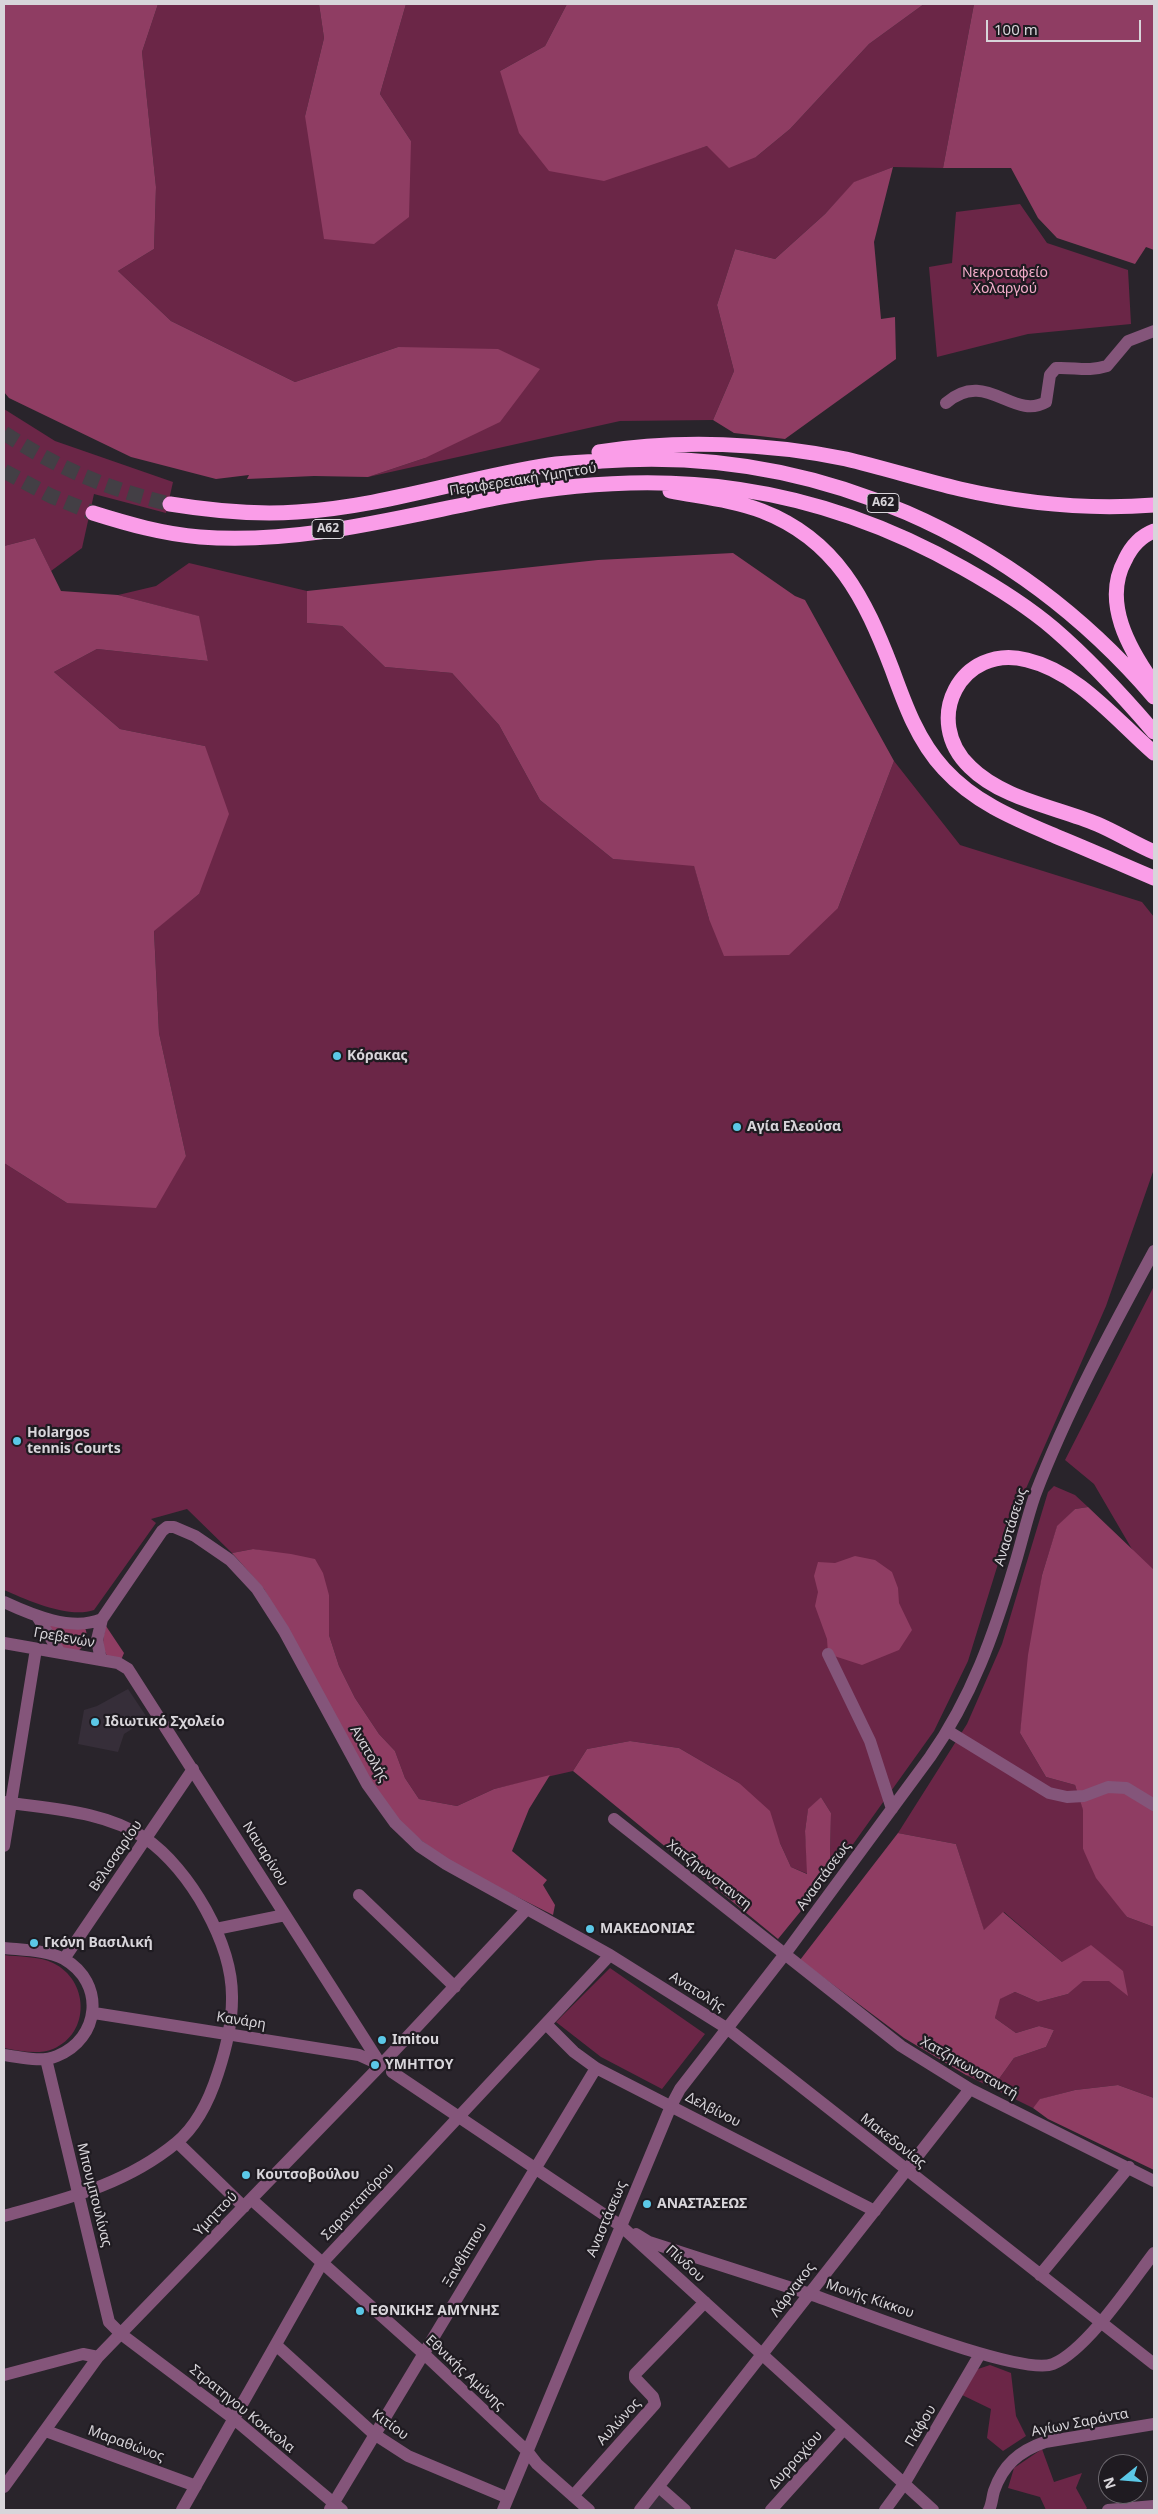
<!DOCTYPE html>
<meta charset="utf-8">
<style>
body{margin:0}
#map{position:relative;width:1158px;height:2514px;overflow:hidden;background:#29242b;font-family:"Noto Sans",sans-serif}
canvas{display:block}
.frame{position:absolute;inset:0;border:5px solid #d8d5da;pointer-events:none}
.north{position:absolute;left:1098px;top:2454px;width:50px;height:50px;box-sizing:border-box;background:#1f1b21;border:1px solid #69656b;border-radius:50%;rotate:253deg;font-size:14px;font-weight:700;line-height:20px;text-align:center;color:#d8d5da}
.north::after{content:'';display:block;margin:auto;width:18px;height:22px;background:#5bc8e7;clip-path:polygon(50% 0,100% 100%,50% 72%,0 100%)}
.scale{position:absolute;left:986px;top:20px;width:155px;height:22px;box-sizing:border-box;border:2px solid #d8d5da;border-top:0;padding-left:6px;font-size:15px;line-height:18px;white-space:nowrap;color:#d8d5da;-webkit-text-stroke:4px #1f1b21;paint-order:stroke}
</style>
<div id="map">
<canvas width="1158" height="2514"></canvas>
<div class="frame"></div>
<div class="north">N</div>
<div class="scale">100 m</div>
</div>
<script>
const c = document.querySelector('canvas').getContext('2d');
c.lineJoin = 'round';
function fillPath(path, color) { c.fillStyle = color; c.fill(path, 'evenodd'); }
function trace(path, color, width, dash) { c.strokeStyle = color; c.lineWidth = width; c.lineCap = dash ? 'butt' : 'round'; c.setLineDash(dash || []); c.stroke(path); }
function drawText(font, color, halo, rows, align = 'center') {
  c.font = font + ' "Noto Sans",sans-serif'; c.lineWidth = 4.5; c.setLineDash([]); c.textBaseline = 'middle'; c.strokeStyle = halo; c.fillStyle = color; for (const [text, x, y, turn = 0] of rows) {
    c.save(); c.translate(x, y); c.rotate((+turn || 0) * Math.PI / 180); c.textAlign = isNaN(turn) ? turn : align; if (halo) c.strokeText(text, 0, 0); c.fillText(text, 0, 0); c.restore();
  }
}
fillPath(new Path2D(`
 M128,1689L148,1719L124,1734L118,1752L78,1744L84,1710L97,1706Z
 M661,2492L681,2510H644Z`), '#362e39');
fillPath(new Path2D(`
 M158,4H319L324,38L305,116L411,141L380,94L406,4H567L545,46L500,71L661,160L707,146L756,157L790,129L869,44L924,4H974L943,168L893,167L855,182L825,214L775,259L735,249L717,305L734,371L713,420L620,421L368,477L425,458L398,347L295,382L171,321L118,271L154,249L156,187L142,52Z
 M1020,204L1047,243L1128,270L1131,324L1028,334L937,357L929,267L952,263L956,212Z
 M4,409L55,441L173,482L166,513L94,494L82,548L51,571L35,538L4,546Z
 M189,563L307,591V623L342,626L385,667L452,673L499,725L540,800L613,859L694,865L709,919L838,908L894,761L960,845L1142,902L1154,917V1169L1106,1306L1010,1525L968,1661L934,1731L836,1868L830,1857L831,1813L821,1797L808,1810L805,1831L808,1874L791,1867L780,1843L739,1783L679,1748L630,1741L587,1749L573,1771L494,1789L457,1806L419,1799L405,1778L395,1751L379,1734L355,1698L339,1666L329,1635V1595L270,1552L253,1549L232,1553L187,1509L151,1519L156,1523L94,1610C69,1619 27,1600 4,1590V1163L67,1203L186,1156L159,1033L154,930L199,894L205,746L120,729L54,672L97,649L208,661L198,616L118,595L156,586Z
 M1154,1286V1587L1094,1484L1065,1460Z
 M1054,1486L1075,1495L1088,1507L1075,1509L1057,1527L1042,1575L1020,1733L1046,1777L1075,1785L1083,1809V1849L1127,1917L1154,1927V2098L1118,2085L1075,2090L1041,2099L1033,2108L966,2075L996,2083L1014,2058L1046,2047L1054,2030L1039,2026L1016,2033L995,2018L999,1999L1015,1992L1038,2002L1068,1994L1082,1981H1109L1123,1971L1062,1962L1004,1912L984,1931L956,1844L898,1833L967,1724L1002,1644L1048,1492Z
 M4,1955C18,1957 40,1956 53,1963C89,1980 91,2033 53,2049C38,2055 20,2051 4,2048Z
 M610,1968L705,2034L662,2089L601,2057L556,2022Z
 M990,2365L1011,2373L1016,2416L1026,2436L1003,2451L987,2438L991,2409L960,2394L972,2371Z
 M1042,2449L1054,2482L1082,2473L1076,2488L1087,2508L1085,2510H1046L1040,2497L1008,2488L1014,2468Z`), '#6b2647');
fillPath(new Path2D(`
 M4,4H158L142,52L156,187L154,249L118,271L171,321L295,382L398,347L498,349L540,369L500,422L425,458L368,477L314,476L247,479L249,475L216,479L131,457L9,398L4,392Z
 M319,4H406L380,94L411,141L409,217L374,244L324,239L305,116L324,38Z
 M567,4H924L869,44L790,129L756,157L729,168L707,146L604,181L549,171L519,133L500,71L545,46Z
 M974,4H1154V250L1146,247L1135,264L1057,238L1038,218L1011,168H943Z
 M893,167L874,242L881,319L895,317L896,359L785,439L734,433L713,420L734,371L717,305L735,249L775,259L825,214L854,182Z
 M35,538L61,591L118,595L199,616L208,661L97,649L54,672L120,729L205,746L229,814L199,894L154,931L159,1033L186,1156L156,1208L67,1203L4,1163V546Z
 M733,553L795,596L805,600L894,761L838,908L789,955L724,956L709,919L694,866L613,859L540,800L499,725L452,673L385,667L342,626L307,623V591L598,560Z
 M1088,1507L1154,1570V1927L1127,1917L1096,1878L1083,1849V1810L1075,1785L1046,1777L1020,1733L1028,1655L1042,1575L1057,1526L1075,1509Z
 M253,1549L291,1554L315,1559L323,1573L329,1595V1635L339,1666L355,1698L379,1734L395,1751L405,1778L419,1799L457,1806L494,1789L550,1775L529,1809L512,1851L547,1880L543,1885L555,1905L553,1915L450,1863L403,1826L370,1781L264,1589L232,1553Z
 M855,1556L875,1560L892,1572L898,1588L899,1603L912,1630L899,1650L862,1665L828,1654L827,1639L815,1606L818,1592L814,1576L818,1562L835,1563Z
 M47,1621L84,1626C90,1637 86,1645 77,1652L60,1648Z
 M106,1626L124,1653L121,1660L107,1656C101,1645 103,1638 106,1626Z
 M630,1741L679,1748L739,1783L770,1811L780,1843L791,1867L807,1874L805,1831L808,1809L821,1797L831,1813L830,1857L836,1868L778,1939L573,1771L587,1749Z
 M898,1833L956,1844L984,1930L1003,1912L1062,1962L1091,1945L1123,1971L1128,1996L1109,1981H1083L1068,1994L1038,2002L1015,1992L1000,1999L995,2018L1016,2033L1039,2026L1054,2030L1046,2047L1014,2058L996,2083L966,2075L904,2038L800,1960Z
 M1118,2085L1154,2098V2170L1048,2119L1033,2108L1040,2099L1075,2090Z`), '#8f3d63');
trace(new Path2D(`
 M4,433C57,468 108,489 170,504
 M4,471L51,496L93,513`), '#433f45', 15, [15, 8]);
trace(new Path2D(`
 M946,403C986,368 1013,421 1046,402L1050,375L1056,368C1075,367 1088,372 1107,366L1128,341L1154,331
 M4,1602C32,1615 72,1632 102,1619
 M37,1616L60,1653
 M4,1643L118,1663L128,1669L381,2065
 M828,1654L870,1741L892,1809
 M101,1660L97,1640L102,1619L162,1531L167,1527H174L195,1536L230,1560L257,1589L284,1631L367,1784L395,1823L419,1846L446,1864L610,1955L728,2029L1154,2364
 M948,1731L1049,1793L1067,1797L1084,1796L1108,1787L1126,1788L1154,1805
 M4,1802C51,1809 105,1811 145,1838C190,1869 233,1944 232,1999C232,2025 226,2049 218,2073C210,2098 197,2126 176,2143C125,2185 65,2199 4,2216
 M614,1819L901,2046L970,2089L1154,2181
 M4,1846L36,1649
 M359,1895L455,1987
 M216,1929L285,1915
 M4,1948C23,1950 47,1950 64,1959C106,1983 100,2039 57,2056C40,2063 21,2057 4,2055
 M64,1959L193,1769
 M94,2013L359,2055L381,2065
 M546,2024L574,2052L596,2068L875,2211
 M46,2059L109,2322L121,2334L234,2419L342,2510
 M392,2072L621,2226L933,2510
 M177,2142L244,2207
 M251,2199L423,2353L527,2451L537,2464L589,2510
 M636,2234L649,2242C702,2259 755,2276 807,2293C849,2307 1020,2377 1053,2364C1087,2350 1131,2283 1154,2253
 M1040,2275L1129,2167
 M276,2345L374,2434L408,2456L508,2498
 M4,2375L83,2354L98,2357
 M46,2431L196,2486
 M4,2487L98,2357L381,2065L527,1909
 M659,2487L685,2510
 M573,2496L655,2404L653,2397L635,2378V2374L705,2302
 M330,2509L596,2068
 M182,2510L322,2263L610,1955
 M503,2510L671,2106L680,2089L785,1954L930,1757C972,1697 994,1634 1015,1564C1022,1541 1027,1518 1035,1495C1067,1411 1111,1330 1154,1251
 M640,2510L970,2089
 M771,2510L844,2429
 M885,2510L904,2484L980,2354
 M989,2510C992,2504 992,2498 994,2491C1003,2465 1019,2451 1045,2442L1154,2424
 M1108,2510L1154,2506`), '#84557a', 12);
trace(new Path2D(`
 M599,452C677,439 769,443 846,459C884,468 922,480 960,489C1025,504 1088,510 1154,505
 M670,491C701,497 733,500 762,511C837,540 865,599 892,669C905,705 918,741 944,769C976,804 1018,820 1060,838C1092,851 1123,865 1154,878
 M170,504C213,511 254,515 297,512C382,507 465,478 549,465C566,462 585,462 602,461C816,445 1016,536 1154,697
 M93,513C128,524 163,534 200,537C301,545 403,516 502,497C668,466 815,484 963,568C995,586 1026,605 1054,629C1090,660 1123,696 1154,732
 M1154,531C1141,536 1131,547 1125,560C1102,602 1129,649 1154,684
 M1154,753C1116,720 1078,672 1027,660C961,643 921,720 970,767C1002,799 1056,807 1097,824C1116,832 1135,844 1154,852`), '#fa9de8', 15);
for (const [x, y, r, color] of [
 [337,1056,5,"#5bc8e7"],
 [737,1127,5,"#5bc8e7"],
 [17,1441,5,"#5bc8e7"],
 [95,1722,5,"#5bc8e7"],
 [590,1929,5,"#5bc8e7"],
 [34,1943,5,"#5bc8e7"],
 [382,2040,5,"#5bc8e7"],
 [375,2065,5,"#5bc8e7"],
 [246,2175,5,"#5bc8e7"],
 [647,2204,5,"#5bc8e7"],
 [360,2311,5,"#5bc8e7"]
]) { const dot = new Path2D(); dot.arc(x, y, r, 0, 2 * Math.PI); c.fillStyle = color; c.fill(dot); trace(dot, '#1f1b21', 2); }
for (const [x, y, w] of [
 [883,503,32],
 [328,529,32]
]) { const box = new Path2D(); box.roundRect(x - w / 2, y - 9.5, w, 19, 4); c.fillStyle = '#1f1b21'; c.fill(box); trace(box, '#d8d5da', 1); }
drawText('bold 12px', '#d8d5da', null, [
 ["Α62",883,503],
 ["Α62",328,529]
]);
drawText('14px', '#f4adca', '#1f1b21', [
 ["Νεκροταφείο",1005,273],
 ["Χολαργού",1005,289]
]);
drawText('14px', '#d8d5da', '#1f1b21', [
 ["Περιφερειακή Υμηττού",523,480,-9],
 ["Αναστάσεως",1011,1527,-73],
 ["Γρεβενών",64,1638,10],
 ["Ανατολής",369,1754,60],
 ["Ναυαρίνου",265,1854,58],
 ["Βελισσαρίου",116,1856,-56],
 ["Χατζηωνσταντη",709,1875,38],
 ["Αναστάσεως",824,1876,-54],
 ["Ανατολής",697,1992,32],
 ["Κανάρη",241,2021,9],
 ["Χατζηκωνσταντή",969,2068,30],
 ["Δελβίνου",713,2110,27],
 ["Μακεδονίας",893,2141,38],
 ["Μπουμπουλίνας",94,2195,76],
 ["Σαρανταπόρου",358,2202,-47],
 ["Υμηττού",216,2214,-46],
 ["Αναστάσεως",607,2219,-67],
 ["Ξανθίππου",465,2255,-59],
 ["Πίνδου",685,2264,42],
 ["Λάρνακος",793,2290,-53],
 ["Μονής Κίκκου",870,2299,19],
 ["Εθνικής Αμύνης",465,2373,43],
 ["Στρατηγου Κοκκολα",242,2409,39],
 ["Αυλώνος",619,2422,-48],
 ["Αγίων Σαράντα",1080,2423,-11],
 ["Κιτίου",390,2425,36],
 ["Πάφου",921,2426,-59],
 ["Μαραθώνος",126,2444,20],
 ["Δυρραχίου",796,2460,-48]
]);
drawText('bold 14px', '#d8d5da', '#1f1b21', [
 ["Κόρακας",347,1056],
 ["Αγία Ελεούσα",747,1127],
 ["Holargos",27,1433],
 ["tennis Courts",27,1449],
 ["Ιδιωτικό Σχολείο",105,1722],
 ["ΜΑΚΕΔΟΝΙΑΣ",600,1929],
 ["Γκόνη Βασιλική",44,1943],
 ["Imitou",392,2040],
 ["ΥΜΗΤΤΟΥ",385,2065],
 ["Κουτσοβούλου",256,2175],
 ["ΑΝΑΣΤΑΣΕΩΣ",657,2204],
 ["ΕΘΝΙΚΗΣ ΑΜΥΝΗΣ",370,2311]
], 'left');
</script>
